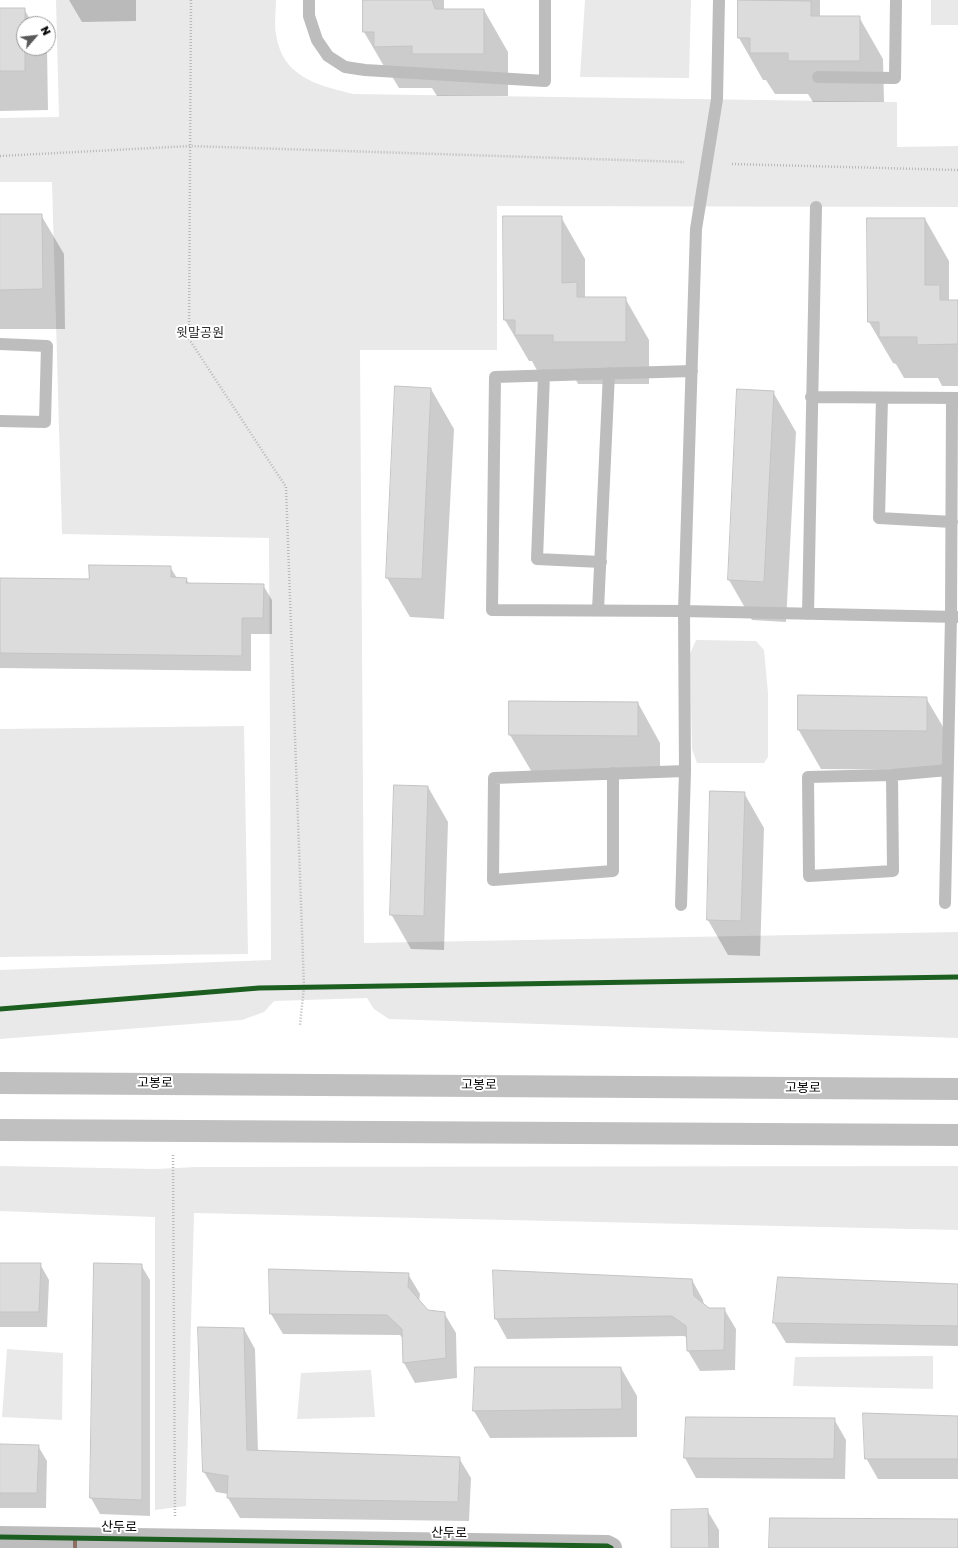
<!DOCTYPE html>
<meta charset="utf-8">
<style>
body{margin:0}
#map{position:relative;width:958px;height:1548px;overflow:hidden;background:#fff;font-family:"Golos Text",sans-serif}
canvas{display:block}
.north{position:absolute;left:16px;top:16px;width:40px;height:40px;box-sizing:border-box;background:#fff;border:1px solid #999;border-radius:50%;rotate:62deg;font-size:11px;font-weight:700;line-height:16px;text-align:center;color:#000}
.north::after{content:'';display:block;margin:auto;width:14px;height:18px;background:#595959;clip-path:polygon(50% 0,100% 100%,50% 72%,0 100%)}
</style>
<div id="map">
<canvas width="958" height="1548"></canvas>
<div class="north">N</div>
</div>
<script>
const c = document.querySelector('canvas').getContext('2d');
c.lineJoin = 'round';
function fillPath(path, color) { c.fillStyle = color; c.fill(path, 'evenodd'); }
function trace(path, color, width, dash) { c.strokeStyle = color; c.lineWidth = width; c.lineCap = dash ? 'butt' : 'round'; c.setLineDash(dash || []); c.stroke(path); }
function drawText(font, color, halo, rows, align = 'center') {
  c.font = font + ' "Golos Text","Noto Sans KR",sans-serif'; c.lineWidth = 4; c.setLineDash([]); c.textBaseline = 'middle'; c.strokeStyle = halo; c.fillStyle = color; for (const [text, x, y, turn = 0] of rows) {
    c.save(); c.translate(x, y); c.rotate((+turn || 0) * Math.PI / 180); c.textAlign = isNaN(turn) ? turn : align; if (halo) c.strokeText(text, 0, 0); c.fillText(text, 0, 0); c.restore();
  }
}
fillPath(new Path2D(`
 M56,0H276C276,11 274,24 276,34C282,77 317,85 353,94L897,102V147L958,146V207L497,206V350H360L364,943L958,932V1038L389,1019L374,1009L367,998L274,1001L264,1012L242,1020L0,1039V970L271,960L269,538L62,534L52,182H0V118L59,117Z
 M585,0H691L689,78L580,77Z
 M931,0H958V25H931Z
 M696,640L756,641L764,650L768,693V757L764,763H697L692,749L690,654Z
 M244,726L248,954L0,957V729Z
 M0,1166L156,1169L196,1167L958,1166V1230L194,1213L186,1506L155,1510V1217L0,1211Z
 M7,1349L63,1353L62,1420L2,1417Z
 M933,1356V1389L793,1386L795,1357Z
 M371,1370L375,1417L297,1419L301,1373Z`), '#e9e9e9');
fillPath(new Path2D(`
 M69,0H136V21L82,22Z
 M364,0H444V10H484L508,52V96H437L432,88H399L390,73H388L364,32Z
 M739,0H820V17H859L883,59L884,102H813L808,94H775L766,80H763L739,38Z
 M0,9H24L33,24H24V48H47L48,110L0,111Z
 M0,215H41L64,254L65,329H0Z
 M561,217L585,259V298H625L649,340V384H578L574,376H540L532,361H529L505,320Z
 M925,219L949,261V301H958V386H942L938,378H904L896,364L893,363L869,322Z
 M431,389L454,429L444,619L410,617L387,578Z
 M738,390L773,392L796,432L786,622L752,620L729,580Z
 M170,567L177,578H186L189,584L263,585L272,600V634H251V671L0,668V579L90,580Z
 M926,698L949,737V770L821,769L798,729Z
 M638,703L660,743V775L533,774L510,735Z
 M428,787L448,822L444,950L411,949L391,914Z
 M711,792L744,793L764,828L760,956L728,955L708,920Z
 M0,1264H40L49,1280L47,1327H0Z
 M141,1265L150,1280V1516L100,1514L91,1498Z
 M270,1270L408,1274L420,1294L419,1302L427,1311L444,1313L456,1333L457,1378L415,1383L404,1363L403,1339L400,1335L283,1334L271,1314Z
 M692,1280L703,1300L704,1306L708,1309H724L736,1329L735,1370L700,1371L688,1351V1338L684,1336L507,1339L496,1319Z
 M958,1285V1346L786,1343L774,1323Z
 M244,1329L255,1349L258,1452L459,1458L471,1478L469,1521L240,1518L228,1498V1494L216,1492L204,1472Z
 M621,1368L637,1396V1437L490,1438L474,1411Z
 M958,1417V1479H878L866,1458Z
 M834,1419L846,1440L845,1479L696,1478L685,1458Z
 M0,1445L38,1446L47,1461L46,1508H0Z
 M707,1510L719,1530V1548H672Z`), '#0003');
const building = new Path2D(`
 M363,0H432L435,9H484V54H412V46L374,47V32H363Z
 M738,0L811,1V16H860V61H788V53H750V38H738Z
 M0,8H25V71H0Z
 M0,214H42L43,289L0,290Z
 M503,216H562V283L577,282V297H626V342H553V335H515V320H504Z
 M867,218H925V285H940V300H958V344L917,345V337H879V322H868Z
 M395,386L431,388L422,579L386,578Z
 M737,389L774,391L764,582L728,580Z
 M89,565L171,566V577L187,578L186,583L264,584L263,618H242V656L0,653V578L89,579Z
 M798,695L927,697V731L798,730Z
 M509,701L638,702V736L509,735Z
 M394,785L428,786L424,916L390,915Z
 M710,791L745,792L741,921L707,920Z
 M0,1263H41L39,1312H0Z
 M94,1263L142,1264V1500L90,1498Z
 M269,1269L409,1273L408,1287L428,1310L445,1312L446,1358L403,1363L402,1329L387,1315L270,1314Z
 M493,1270L692,1279L694,1296L709,1308H725L724,1350L687,1351L686,1326L672,1316L495,1319Z
 M778,1277L958,1284V1326L773,1323Z
 M198,1327L244,1328L247,1450L460,1457L458,1502L227,1498L228,1476L203,1472Z
 M475,1367H621L622,1409L473,1411Z
 M863,1413L958,1416V1459H865Z
 M686,1417L835,1418L834,1459L684,1458Z
 M0,1444L39,1445L37,1493H0Z
 M708,1509L709,1548H671V1510Z
 M770,1518L958,1519V1548H769Z`);
fillPath(building, '#dcdcdc');
trace(building, '#c4c4c4', 1);
trace(new Path2D(`
 M191,0L189,339L286,487L304,987L300,1025
 M0,156L190,146L684,162
 M732,164L958,170
 M173,1155L175,1516`), '#b8b8b8', 2.5, [1, 2]);
trace(new Path2D(`
 M309,0V16L317,40L328,56L345,67L365,70L545,81V0
 M818,77L895,78L896,0
 M0,344L47,346L45,422L0,421
 M692,371L495,377L492,610L684,611L958,617
 M544,375L537,559L601,562
 M811,397L958,398
 M882,398L879,518L952,522
 M598,610L609,373
 M808,614L816,207
 M613,773V871L493,880L494,778L685,771
 M892,775L893,871L809,876L808,777L892,775L948,770
 M945,903L951,617L952,398
 M681,905L685,771L684,611L696,229L717,99L719,0`), '#bdbdbd', 12);
trace(new Path2D(`
 M0,1537L607,1546L611,1548`), '#bdbdbd', 22);
trace(new Path2D(`
 M0,1083L958,1089
 M0,1130L958,1135`), '#c0c0c0', 22);
trace(new Path2D(`
 M75,1548V1538`), '#8d6e63', 4, [8, 4]);
trace(new Path2D(`
 M0,1009L259,988L958,977
 M0,1537L607,1546L611,1548`), '#1b5e20', 5);
drawText('13px', '#2e2e2e', '#fff', [
 ["윗말공원",200,333]
]);
drawText('13px', '#000', '#fff', [
 ["고봉로",155,1083],
 ["고봉로",479,1085],
 ["고봉로",803,1088],
 ["산두로",119,1527,1],
 ["산두로",449,1533,1]
]);
</script>
